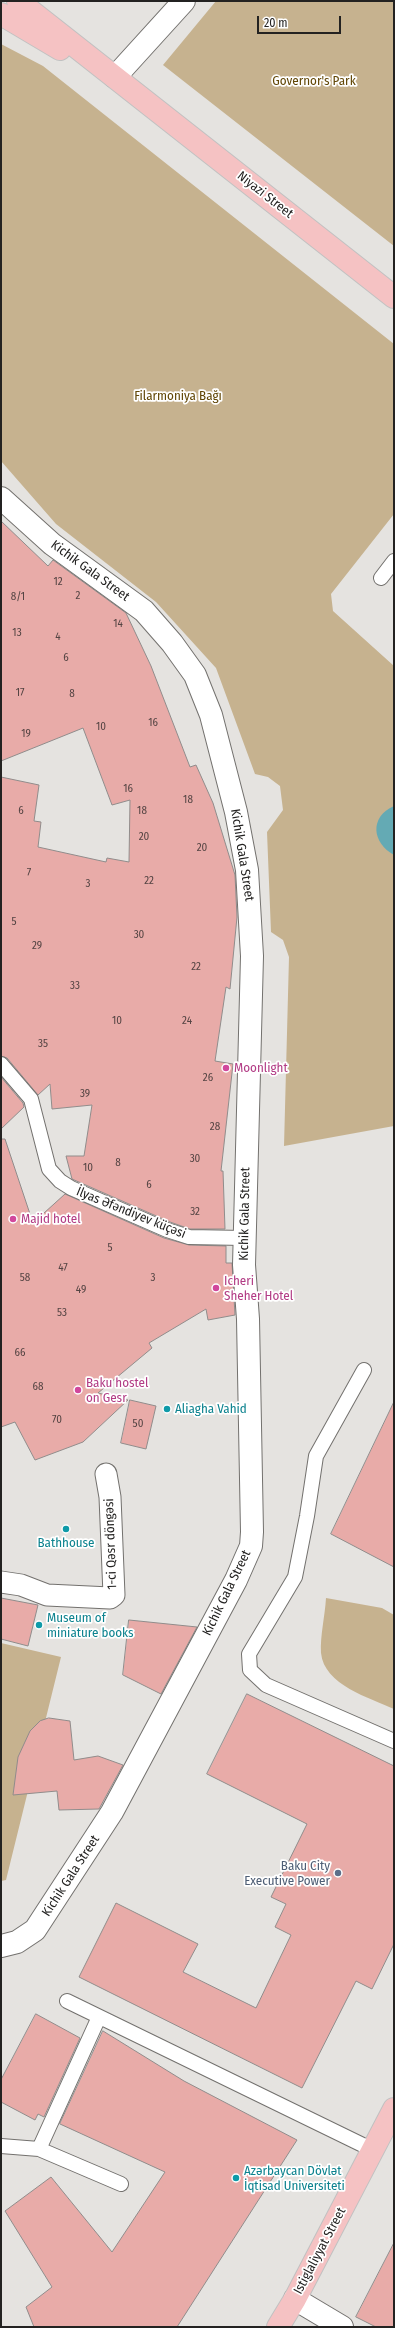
<!DOCTYPE html>
<meta charset="utf-8">
<style>
body{margin:0}
#map{position:relative;width:395px;height:2328px;overflow:hidden;background:#e5e3e0;font-family:"Fira Sans Condensed",sans-serif}
canvas{display:block}
.frame{position:absolute;inset:0;border:2px solid #232221;pointer-events:none}
.scale{position:absolute;left:257px;top:16px;width:84px;height:18px;box-sizing:border-box;border:2px solid #232221;border-top:0;padding-left:5px;font-size:12px;line-height:14px;white-space:nowrap;color:#232221;-webkit-text-stroke:3px #fff;paint-order:stroke}
</style>
<div id="map">
<canvas width="395" height="2328"></canvas>
<div class="frame"></div>
<div class="scale">20 m</div>
</div>
<script>
const c = document.querySelector('canvas').getContext('2d');
c.lineJoin = 'round';
function fillPath(path, color) { c.fillStyle = color; c.fill(path, 'evenodd'); }
function trace(path, color, width, dash) { c.strokeStyle = color; c.lineWidth = width; c.lineCap = dash ? 'butt' : 'round'; c.setLineDash(dash || []); c.stroke(path); }
function drawText(font, color, halo, rows, align = 'center') {
  c.font = font + ' "Fira Sans Condensed",sans-serif'; c.lineWidth = 3.5; c.setLineDash([]); c.textBaseline = 'middle'; c.strokeStyle = halo; c.fillStyle = color; for (const [text, x, y, turn = 0] of rows) {
    c.save(); c.translate(x, y); c.rotate((+turn || 0) * Math.PI / 180); c.textAlign = isNaN(turn) ? turn : align; if (halo) c.strokeText(text, 0, 0); c.fillText(text, 0, 0); c.restore();
  }
}
fillPath(new Path2D(`
 M216,1H394V246L163,65Z
 M1,44L43,66L394,344V514L331,594L333,611L394,666V1126L284,1146L289,957L283,940L271,932L267,832L283,810L280,786L268,777L255,774L216,668L156,602L56,524L1,461Z
 M326,1598L382,1608L394,1615V1709C370,1698 324,1685 321,1653C320,1636 325,1616 326,1598Z
 M1,1643L61,1657L6,1880L1,1881Z`), '#c6b28f');
fillPath(new Path2D(`
 M394,806V855C372,843 369,817 394,806Z`), '#64aab4');
const building = new Path2D(`
 M1,521L48,566L53,560L126,613L151,666L190,767L196,765L213,803L235,875L237,917L230,989L226,987L215,1061L233,1064L221,1171H223L225,1229H190L170,1222L72,1179L66,1156H84L92,1105L52,1109L50,1084L38,1095L7,1058L1,1056V777L39,785L34,821L41,822L38,847L106,862L107,858L129,862L130,800L112,805L83,728L1,761Z
 M1,1077L23,1103L24,1107L1,1129Z
 M1,1139H5L33,1223L65,1194L164,1238L189,1245L226,1246V1263H232L235,1315L208,1320L206,1309L149,1343L152,1348L98,1393L128,1400L83,1442L35,1460L15,1422L1,1427Z
 M130,1400L156,1406L146,1449L121,1443Z
 M394,1402V1567L331,1534Z
 M1,1598L38,1605L28,1646L1,1639Z
 M129,1620L197,1627L161,1694L123,1675Z
 M247,1694L394,1766V1944L372,1989L356,1981L302,2088L79,1977L116,1903L198,1944L183,1972L256,2008L291,1935L275,1927L286,1904L271,1897L307,1824L207,1774Z
 M49,1718L70,1721L74,1760L98,1756L123,1765L99,1809L59,1810L57,1791L13,1795L18,1757L30,1731L40,1721Z
 M36,2014L80,2038L44,2117L38,2114L35,2120L1,2102V2080Z
 M103,2031L184,2081L297,2140L177,2327H34L26,2307L52,2287L5,2211L51,2177L112,2252L165,2172L60,2124Z
 M394,2243V2327H376L356,2317Z`);
fillPath(building, '#e8aba8');
trace(building, '#908c8b', 1);
const service = new Path2D(`
 M381,578L394,561
 M1,1064L31,1099L49,1169L60,1181L71,1188L167,1230L189,1237L244,1238
 M364,1370L316,1456L307,1516L295,1577L249,1654L250,1670L266,1685L394,1741
 M67,2001L373,2150
 M1,2146L39,2149L121,2184
 M39,2149L99,2017`);
const pedestrian = new Path2D(`
 M1,1582L21,1585L47,1595L110,1598L114,1595L110,1497L106,1474`);
const minor = new Path2D(`
 M115,77L184,1
 M1,498L52,544L144,611L172,643L195,675L211,715L236,812L247,870L252,956L244,1265L248,1319L252,1532L251,1546L236,1580L112,1812L35,1930L17,1942L1,1946
 M295,2299L342,2327`);
const primary = new Path2D(`
 M18,1L394,297
 M1,14L60,49
 M278,2327L295,2299L394,2109`);
trace(service, '#73716e', 16);
trace(pedestrian, '#73716e', 23);
trace(minor, '#73716e', 24);
trace(primary, '#c1c1c1', 24);
trace(service, '#fff', 14);
trace(pedestrian, '#fff', 21);
trace(minor, '#fff', 22);
trace(primary, '#f5c2c3', 22);
for (const [x, y, r, color] of [
 [226,1068,4,"#d1479c"],
 [13,1219,4,"#d1479c"],
 [216,1288,4,"#d1479c"],
 [78,1390,4,"#d1479c"],
 [167,1409,4,"#0f9aa8"],
 [66,1529,4,"#0f9aa8"],
 [39,1625,4,"#0f9aa8"],
 [338,1873,4,"#5c6f8a"],
 [236,2178,4,"#0f9aa8"]
]) { const dot = new Path2D(); dot.arc(x, y, r, 0, 2 * Math.PI); c.fillStyle = color; c.fill(dot); trace(dot, '#fff', 1.5); }
drawText('11px', '#544443', null, [
 ["12",58,582],
 ["2",78,596],
 ["8/1",18,597],
 ["14",118,624],
 ["13",17,633],
 ["4",58,637],
 ["6",66,658],
 ["17",20,693],
 ["8",72,694],
 ["16",153,723],
 ["10",101,727],
 ["19",26,734],
 ["16",128,789],
 ["18",188,800],
 ["6",21,811],
 ["18",142,811],
 ["20",144,837],
 ["20",202,848],
 ["7",29,873],
 ["22",149,881],
 ["3",88,884],
 ["5",14,922],
 ["30",139,935],
 ["29",37,946],
 ["22",196,967],
 ["33",75,986],
 ["10",117,1021],
 ["24",187,1021],
 ["35",43,1044],
 ["26",208,1078],
 ["39",85,1094],
 ["28",215,1127],
 ["30",195,1159],
 ["8",118,1163],
 ["10",88,1168],
 ["6",149,1185],
 ["32",195,1212],
 ["5",110,1248],
 ["47",63,1268],
 ["58",25,1278],
 ["3",153,1278],
 ["49",81,1290],
 ["53",62,1313],
 ["66",20,1353],
 ["68",38,1387],
 ["70",57,1420],
 ["50",138,1424]
]);
drawText('13px', '#614605', '#fff', [
 ["Governor's Park",314,81],
 ["Filarmoniya Bağı",178,396]
]);
drawText('13px', '#232221', '#fff', [
 ["Niyazi Street",265,195,38],
 ["Kichik Gala Street",90,571,36],
 ["Kichik Gala Street",242,855,81],
 ["İlyas Əfəndiyev küçəsi",131,1213,22],
 ["Kichik Gala Street",245,1214,-89],
 ["1-ci Qəsr döngəsi",111,1544,-92],
 ["Kichik Gala Street",227,1593,-64],
 ["Kichik Gala Street",71,1876,-57],
 ["Istiglaliyyat Street",320,2251,-62]
]);
drawText('13px', '#b23c85', '#fff', [
 ["Moonlight",234,1068],
 ["Majid hotel",21,1219],
 ["Icheri",224,1281],
 ["Sheher Hotel",224,1296],
 ["Baku hostel",86,1383],
 ["on Gesr",86,1398]
], 'left');
drawText('13px', '#0d838f', '#fff', [
 ["Aliagha Vahid",175,1409],
 ["Bathhouse",66,1543,"center"],
 ["Museum of",47,1618],
 ["miniature books",47,1633],
 ["Azərbaycan Dövlət",244,2171],
 ["İqtisad Universiteti",244,2186]
], 'left');
drawText('13px', '#4e5e75', '#fff', [
 ["Baku City",330,1866],
 ["Executive Power",330,1881]
], 'right');
</script>
